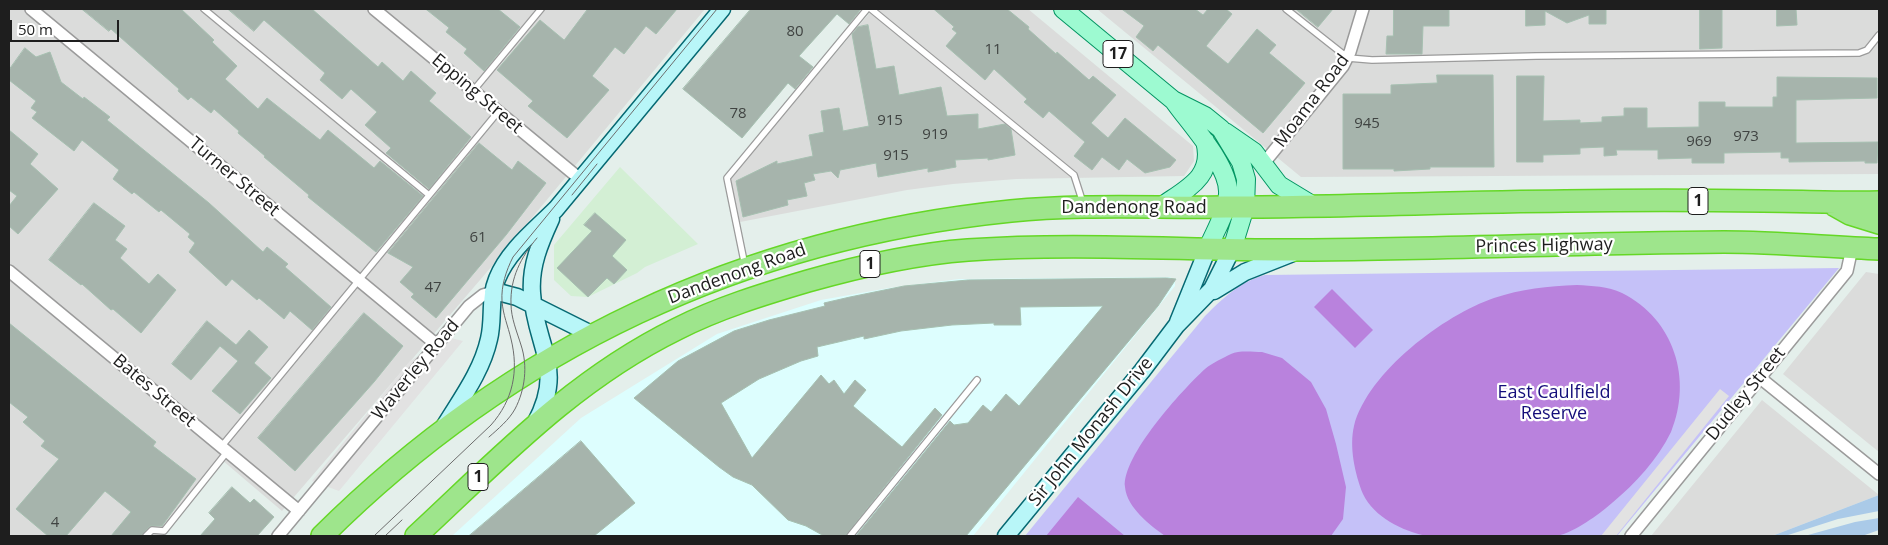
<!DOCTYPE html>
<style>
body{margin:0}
#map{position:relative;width:1888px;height:545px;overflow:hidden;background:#e4efeb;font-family:"Open Sans",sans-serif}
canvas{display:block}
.frame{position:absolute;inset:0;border:10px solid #1e1e1e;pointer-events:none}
.scale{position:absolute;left:10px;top:20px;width:109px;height:22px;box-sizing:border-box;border:2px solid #1e1e1e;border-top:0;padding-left:6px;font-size:15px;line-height:18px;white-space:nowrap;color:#1e1e1e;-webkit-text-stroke:4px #fff;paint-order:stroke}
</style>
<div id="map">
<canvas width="1888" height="545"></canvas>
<div class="frame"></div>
<div class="scale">50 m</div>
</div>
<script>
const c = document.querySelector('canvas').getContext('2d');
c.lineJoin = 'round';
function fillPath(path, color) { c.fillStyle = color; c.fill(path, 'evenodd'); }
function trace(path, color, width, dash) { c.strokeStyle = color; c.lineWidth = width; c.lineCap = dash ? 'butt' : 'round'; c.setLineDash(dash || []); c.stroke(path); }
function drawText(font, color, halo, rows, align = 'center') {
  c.font = font + ' "Open Sans",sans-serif'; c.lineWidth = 4.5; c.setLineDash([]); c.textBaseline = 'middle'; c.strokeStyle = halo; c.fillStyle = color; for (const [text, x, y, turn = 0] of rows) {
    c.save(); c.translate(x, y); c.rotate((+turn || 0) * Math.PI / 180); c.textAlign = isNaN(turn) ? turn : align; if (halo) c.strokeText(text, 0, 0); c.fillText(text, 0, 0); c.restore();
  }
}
fillPath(new Path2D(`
 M9,9H705L492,266L282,511L222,460L159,536H9Z
 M873,9H1028L1193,146L1194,161L1184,176L1016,179L953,184L907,190L740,222L730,178Z
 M1097,9H1879V174L1301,177Z
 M1866,272L1879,274V452L1783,374Z
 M1762,400L1879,495L1772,536H1651Z`), '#dbdcdb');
fillPath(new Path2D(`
 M620,167L698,244L645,267L637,273L588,297L571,296L554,280V245Z`), '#d3efd4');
fillPath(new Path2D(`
 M1170,277L1175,281V286L973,536H452L581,418L717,334L821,300L889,288L959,279Z`), '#ddfefe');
fillPath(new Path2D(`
 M1879,495V511L1838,519L1785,536H1772Z
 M1879,518V530L1862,536L1808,535L1855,522Z`), '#aacae8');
fillPath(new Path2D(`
 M1839,268L1617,536H1025L1205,316C1223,298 1241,281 1265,275Z`), '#c5c1f8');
fillPath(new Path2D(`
 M1577,285C1592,286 1608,286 1622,293C1674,319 1693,379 1671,432C1658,459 1635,484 1612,503C1598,515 1575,532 1557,536C1548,538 1538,536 1529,536C1506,536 1482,536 1459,536C1449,536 1437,538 1427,536C1402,531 1374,517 1363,494C1355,474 1349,447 1354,426C1368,372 1444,315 1494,298C1521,289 1548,286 1577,285Z
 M1332,289L1373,330L1355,348L1314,307Z
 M1262,352L1282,358L1311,382L1326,409L1336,444L1346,487L1343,519L1331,536H1165C1150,525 1127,508 1125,487C1122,456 1182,390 1205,369C1212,363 1223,358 1231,354C1239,350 1253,352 1262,352Z
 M1078,497L1125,536H1046Z`), '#b982dd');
fillPath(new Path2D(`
 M438,335L463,341L339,491L312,481L409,362L421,354Z
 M1720,389L1729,396L1616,536H1601Z`), '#e2e2e2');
const building = new Path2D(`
 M82,9H181L214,40L212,42L237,66L225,79L258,109L267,98L320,140L328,130L374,168L380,161L423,196L376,252L308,197L309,195L264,157L265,156L238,133L239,131L214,109L211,113L191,97L188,100L178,91L179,89L111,29L109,31Z
 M228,9H312L378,67L382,62L403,81L411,71L436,93L429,101L471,137L429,189L386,153L391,148L365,125L377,112L351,89L342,99L320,80L325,73L264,20L254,31Z
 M426,9H498L520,27L484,71L464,53L467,49L446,32L449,28Z
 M588,9H677L656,34L646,26L624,54L615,47L592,76L609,90L567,138L528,106L533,101L497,70L540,20L564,40Z
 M751,9H861L849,24L837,14L799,56L813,67L795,89L788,83L742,138L683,89Z
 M934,9H1007L1029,27L1028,29L1056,54L1057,52L1089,80L1093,76L1116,95L1091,123L1108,138L1125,118L1176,160L1170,167L1145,173L1127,159L1119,170L1102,157L1092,170L1074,156L1085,142L1049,111L1043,118L1024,102L1027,99L994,69L985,80L946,46L957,33L952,29L954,27Z
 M1122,9H1195L1203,15L1208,9H1226L1232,14L1206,46L1228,64L1257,29L1276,45L1269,53L1305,83L1263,133L1158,45L1153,51L1136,37L1144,26Z
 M1296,9H1333L1318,27Z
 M1394,9H1449V26H1423L1422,54H1386L1387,36H1393Z
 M1526,9H1606V24H1589V15L1567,23L1545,11V25L1526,26Z
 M1700,9H1722V48L1700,49Z
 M1777,9H1796L1797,25L1777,26Z
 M868,25L876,69L894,66L899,95L941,87L947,116L978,114V129L1005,124L1011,129L1015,155L988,160V158L955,160L956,167L928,172V168L878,177L876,163L840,170L838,178L831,171L813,174L815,180L804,183L807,196L787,200L788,205L743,217L736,181L777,161V164L813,156L809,135L824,132L821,111L839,108L843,131L869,126L852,34L858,27Z
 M25,48L36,57L50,52L61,82L83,99L84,97L110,117L107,120L209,203L263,252L267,247L288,264L285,267L331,307L312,330L290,311L284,319L259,298L257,300L232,279L226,286L189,252L195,243L188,237L190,234L161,210L159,212L134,192L132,194L113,179L119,170L82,140L74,151L32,118L37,112L31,108L36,101L9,80V70Z
 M1437,75H1493L1494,167H1430V169L1394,171V169H1343V94H1391V85L1437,83Z
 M1517,76H1544L1543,121L1580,120V123L1602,122V117L1624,116V108H1647V128L1699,127V102H1725V107H1773V97H1777V77L1877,78V98L1796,100V143L1878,142L1877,163H1865V161L1789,162V158H1781V152L1724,153V163H1692V158L1658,159V150H1616L1617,155L1604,156V147L1580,148V154L1543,155V162H1517Z
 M9,130L38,154L30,164L58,189L18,234L9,226V206L17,196L9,190Z
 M479,143L512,170L518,161L546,183L506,235L436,318L411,297L414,294L400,282L413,267L388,253Z
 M94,203L125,226L115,240L127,249L120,258L149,284L158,274L176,290L141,333L113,309L111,310L82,284L81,285L49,260Z
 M595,213L626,240L612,256L627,270L614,284L607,278L588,297L557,268L592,231L584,225Z
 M1167,278L1176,279L1158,306L966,536H856L950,421L954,425L968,423L983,405L991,412L1006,394L1019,406L1103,306L1020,307L1021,325H994V323L952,325L901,331L864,339V336L817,347L818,356L801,361L759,379L721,403L752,458L821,375L829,384L834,380L844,394L855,380L866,390L853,406L902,447L935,408L942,415L845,536H824L806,526L788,520L752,485L733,477L719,467L634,398L678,361L734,331L769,320L825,306L824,303L850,297L904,286L968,280Z
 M364,313L403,346L374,382L295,471L258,438Z
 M207,321L236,345L249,330L268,347L254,363L271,378L240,414L212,391L238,361L220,346L191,380L172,364Z
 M9,323L156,442L153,446L196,479L162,526H150L141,536H111L131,512L105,491L66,536H48L16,509L59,459L41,446L45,441L23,422L28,417L9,402Z
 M581,441L635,503L594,536H469Z
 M232,487L250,503L254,499L274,517L257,536H200L215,519L209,513Z`);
fillPath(building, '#a6b4ac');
trace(building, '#a6c0b1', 1);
const lane = new Path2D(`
 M204,9L429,195
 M871,9L1074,175L1083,203
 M1286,9L1348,58L1372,60L1536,56L1859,53L1867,50L1879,35
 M473,91L541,9
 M745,266L727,178L867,9
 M221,447L498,112
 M146,536L152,530L164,531L227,452
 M850,536L977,380`);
const street = new Path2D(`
 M31,9L437,345
 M374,9L580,179
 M1264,163L1343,66L1350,52L1363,9
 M9,271L299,511
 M1759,377L1879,474
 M278,536L469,306L483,295L493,292
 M1631,536L1847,271L1852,248`);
const secondary = new Path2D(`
 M1214,291L1245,272L1293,253
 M493,292L502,293L517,297L593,335
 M1178,322L1208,248
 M535,424C566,367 535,347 532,293C530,266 540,243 551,219
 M444,427C461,399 482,371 489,339C494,319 489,298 497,279C508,251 535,230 556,209L722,9
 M1006,536L1142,371L1176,326L1212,289L1232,249`);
const primary = new Path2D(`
 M1063,9L1173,100L1205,116L1221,129L1241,162L1246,179L1245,207L1232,249
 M1174,101C1190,124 1230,166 1228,194C1227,212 1215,231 1208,248
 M1225,132L1254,152L1279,185L1312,205
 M1162,206C1186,189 1215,177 1205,141`);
const highway = new Path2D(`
 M1834,205L1850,214L1879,223
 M322,536C512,347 744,238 1011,211C1082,204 1154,208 1226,207C1339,207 1452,202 1565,201C1631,200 1697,200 1763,201C1802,201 1841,203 1879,202
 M416,536C499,459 573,380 677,329C718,308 764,294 808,281C861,266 914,254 968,250C1080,242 1192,251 1303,250C1443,249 1584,243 1724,242C1776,242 1827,247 1879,249`);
trace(lane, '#9b9b9b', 8);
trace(street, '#9b9b9b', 14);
trace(secondary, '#066973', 19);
trace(primary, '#029562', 20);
trace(highway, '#65d726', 24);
trace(lane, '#fff', 5.5);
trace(street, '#fff', 11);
trace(secondary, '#b8f6f8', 16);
trace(primary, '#9dfad1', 18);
trace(highway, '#9ee58c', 21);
trace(new Path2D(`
 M572,195L597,164
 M489,437C498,429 509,420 515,409C525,390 528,366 521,345C517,332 511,318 511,304C510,278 521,257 537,238
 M374,536L491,425C513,400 519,371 511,339C508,326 503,315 502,301C501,286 506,271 513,257L717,9
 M385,536L402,520`), '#6c6c6c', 1);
trace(new Path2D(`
 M1878,536H1879`), '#6c6c6c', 4, [10, 10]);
drawText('15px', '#404442', null, [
 ["80",795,32],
 ["11",993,50],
 ["78",738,114],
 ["915",890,121],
 ["945",1367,124],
 ["919",935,135],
 ["973",1746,137],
 ["969",1699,142],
 ["915",896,156],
 ["61",478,238],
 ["47",433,288],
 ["4",55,523]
]);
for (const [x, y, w] of [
 [1118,54,30],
 [1698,201,20],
 [870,264,20],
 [478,477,20]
]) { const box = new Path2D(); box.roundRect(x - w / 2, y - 13.5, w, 27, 4); c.fillStyle = '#fff'; c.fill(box); trace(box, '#1e1e1e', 1); }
drawText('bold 16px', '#1e1e1e', null, [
 ["17",1118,54],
 ["1",1698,201],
 ["1",870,264],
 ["1",478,477]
]);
drawText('18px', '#1e1e1e', '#fff', [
 ["Epping Street",477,94,40],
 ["Moama Road",1312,101,-53],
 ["Turner Street",234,177,40],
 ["Dandenong Road",1134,208],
 ["Princes Highway",1544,246,-1],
 ["Dandenong Road",737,274,-20],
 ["Waverley Road",416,370,-50],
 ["Bates Street",154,391,40],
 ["Dudley Street",1746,394,-51],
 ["Sir John Monash Drive",1091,432,-51]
]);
drawText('18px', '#140d7a', '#fff', [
 ["East Caulfield",1554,393],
 ["Reserve",1554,414]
]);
</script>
